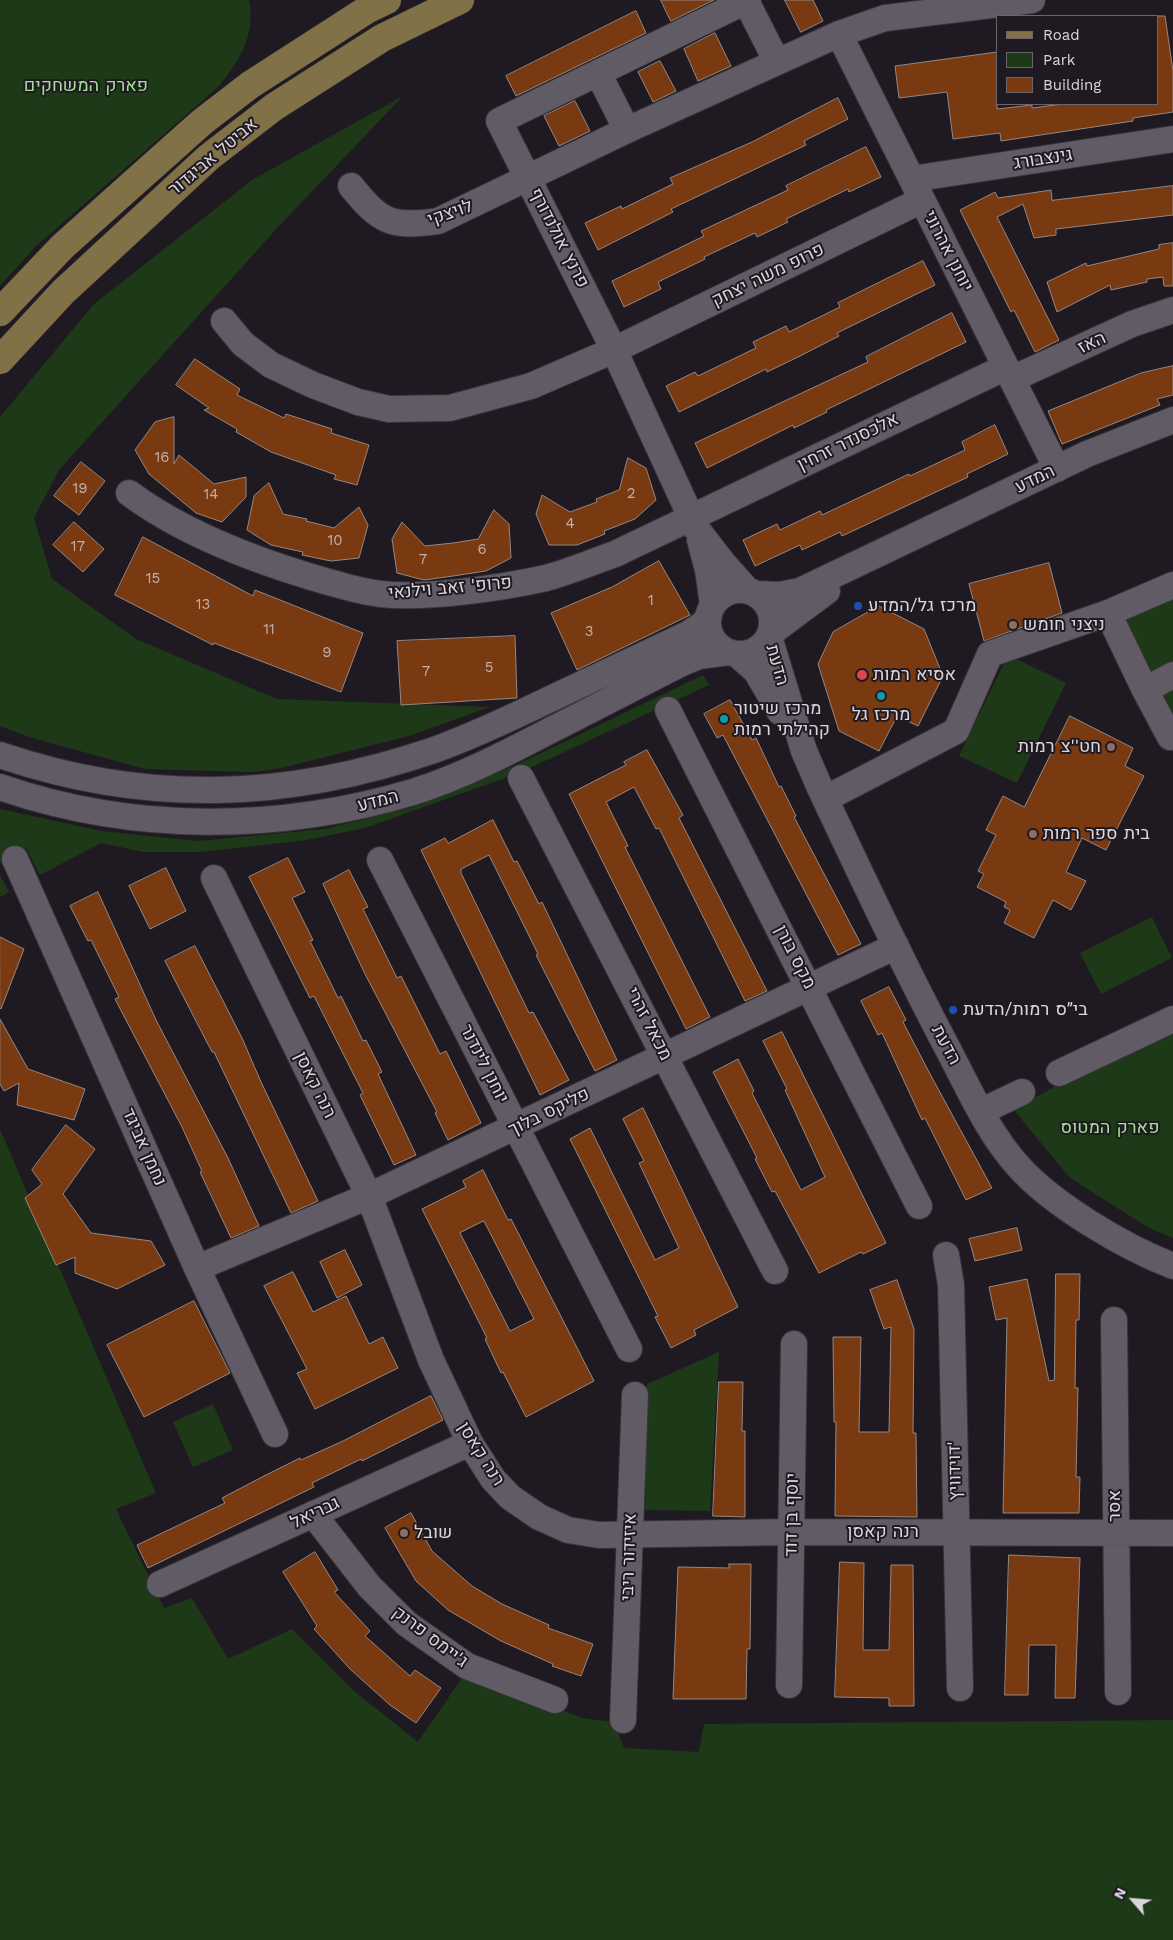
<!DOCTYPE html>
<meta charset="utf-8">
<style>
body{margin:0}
#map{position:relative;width:1173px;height:1940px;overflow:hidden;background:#1f1922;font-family:"Work Sans",sans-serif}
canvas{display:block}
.legend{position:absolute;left:996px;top:15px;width:162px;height:90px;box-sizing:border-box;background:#1f1922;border:1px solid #6a656c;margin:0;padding:6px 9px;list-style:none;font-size:15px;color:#dad6dc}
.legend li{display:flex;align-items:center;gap:10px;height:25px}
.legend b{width:25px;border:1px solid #6a656c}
.north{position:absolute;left:1108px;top:1875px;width:50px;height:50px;-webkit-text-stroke:4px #1f1922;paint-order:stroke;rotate:297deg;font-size:14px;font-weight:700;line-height:20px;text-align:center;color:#dad6dc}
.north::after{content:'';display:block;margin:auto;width:18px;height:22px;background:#dad6dc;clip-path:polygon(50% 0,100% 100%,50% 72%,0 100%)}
</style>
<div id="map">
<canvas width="1173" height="1940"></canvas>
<ul class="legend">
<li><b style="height:6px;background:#817147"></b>Road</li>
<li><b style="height:14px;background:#1e3918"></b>Park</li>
<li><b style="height:14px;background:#793911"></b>Building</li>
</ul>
<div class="north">N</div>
</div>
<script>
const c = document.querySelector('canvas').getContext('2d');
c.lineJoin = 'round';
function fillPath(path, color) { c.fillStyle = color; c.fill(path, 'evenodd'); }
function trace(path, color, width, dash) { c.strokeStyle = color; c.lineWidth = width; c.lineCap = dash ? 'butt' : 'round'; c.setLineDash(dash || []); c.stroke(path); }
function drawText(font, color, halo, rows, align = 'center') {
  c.font = font + ' "Work Sans",Heebo,sans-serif'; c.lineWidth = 4; c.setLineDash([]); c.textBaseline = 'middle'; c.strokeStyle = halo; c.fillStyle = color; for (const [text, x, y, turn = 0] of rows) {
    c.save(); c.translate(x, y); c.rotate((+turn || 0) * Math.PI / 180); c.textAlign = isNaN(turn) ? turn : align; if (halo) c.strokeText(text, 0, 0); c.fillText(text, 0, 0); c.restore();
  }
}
fillPath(new Path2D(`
 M0,0H249C256,35 239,62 217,88L35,247L0,286Z
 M403,96L280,225L59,470L34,518L52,579L136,639L277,699L490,707L409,736L281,768L255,772L145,769L29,737L0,726V417L94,304L252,180Z
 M1173,585V753L1107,615Z
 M1008,655L1066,683L1017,783L959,756Z
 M703,675L709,685L519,773L365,828L307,840L201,852H144L101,843L40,875L26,848L0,863V809L102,831L198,841L324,829L413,807L514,766Z
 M0,875L9,892L0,897Z
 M1152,917L1172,958L1101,994L1080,953Z
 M1173,1024V1238L1147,1227L1069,1177L1013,1109Z
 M0,1129L156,1493L116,1509L164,1608L192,1598L228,1659L292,1629L354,1691L418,1742L466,1672L582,1718L614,1722L624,1748L699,1752L704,1724L1173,1720V1940H0Z
 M719,1352L710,1511L645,1510L647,1384Z
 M213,1404L233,1450L193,1467L173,1422Z`), '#1e3918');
const building = new Path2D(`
 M661,0H714L671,21Z
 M785,0H813L823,21L801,32Z
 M636,11L646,33L516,96L506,76Z
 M1157,16H1165L1173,71V112L1133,118V121L1001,141L1000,133L953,139L947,92L899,98L895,66L997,52V109L1032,105V108L1063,104H1157Z
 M715,33L731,66L698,81L684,49Z
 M660,61L676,91L653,102L638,72Z
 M838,98L848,119L804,141L806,145L671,209L673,212L598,250L585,223L621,206L622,209L673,184L670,178L752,142Z
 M575,101L590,131L559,146L544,116Z
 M866,147L881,177L849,192L848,189L786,219L788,222L757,237L755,233L704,257L705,259L658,282L661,289L624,307L612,281L704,236L701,231L788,190L786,186Z
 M1173,186V215L1056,229V235L1034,238L1023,204L997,217L1059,340L1035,352L1014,310L1011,312L960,210L995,192L998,198L1051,190L1052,200Z
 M1173,243V286H1164L1163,277L1147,279V282L1111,290L1110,285L1057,312L1047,282L1086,263L1087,266L1159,249V245Z
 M923,261L935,285L837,333L839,336L800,356L767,372L766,369L679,412L666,386L695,372L698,376L756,348L753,342L786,326L789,332L840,307L838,303Z
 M952,313L966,342L826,410L827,412L794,428L793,425L707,468L695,443L868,362L866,357Z
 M195,359L240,389L237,395L284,418L286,414L332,429L331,433L369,445L357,485L334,479L336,475L271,452L236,432L237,429L204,410L209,408L176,385Z
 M1173,366V395L1157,399L1160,405L1062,444L1048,411L1141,373Z
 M174,417V464L179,455L214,484L246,477V497L222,522L196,513L149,474L135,450L155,422Z
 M995,425L1008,454L967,474L968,477L842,536L840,532L802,550L800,545L755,566L743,540L777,524L780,530L820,511L822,515L909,474L910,476L965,450L962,442Z
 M628,458L646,468L656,500L635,519L604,531L605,534L577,545H549L536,514L542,495L570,512L597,502L596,499L619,490Z
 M81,462L105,481L79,515L54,496Z
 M269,483L283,514L307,519L306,521L334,528L359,507L368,525L359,558L331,561L302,555L303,552L271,545L247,530L254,496Z
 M494,510L509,524L511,558L486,571L453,576L424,580L397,573L392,539L402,522L425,546L453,543L478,539Z
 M74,522L104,549L83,572L53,545Z
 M143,537L253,596L255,590L363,633L341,692L214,643L213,645L115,595Z
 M659,561L690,615L577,670L551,613L612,587Z
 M1049,563L1062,613L984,641L969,584Z
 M879,606L924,629L943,676L918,726L897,716L879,751L839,731L818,664L833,632Z
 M515,636L517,698L401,705L397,641Z
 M730,700L752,740L756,738L779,787L781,786L796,816L794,817L861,944L838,955L723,735L717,738L704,714Z
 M1070,716L1133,748L1125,766L1144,776L1106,850L1082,838L1066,872L1086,881L1071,910L1053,900L1034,938L1004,923L1010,910L1004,907L1006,902L977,887L984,874L978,871L996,835L986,830L1003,796L1024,807Z
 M647,750L683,815L679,818L767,991L745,1001L659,828L656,829L634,787L606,802L628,846L625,847L710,1017L686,1029L569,794L626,765L624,762Z
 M493,820L514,862L517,861L539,904L542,902L617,1060L595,1071L536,955L538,954L489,855L461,869V873L529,1013L533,1012L569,1080L540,1095L421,850L445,838L448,843Z
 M288,858L305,892L292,898L313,940L310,941L338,998L341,996L363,1041L366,1040L382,1072L378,1074L416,1155L394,1165L360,1095L363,1093L314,996L310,998L249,877Z
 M166,868L186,911L150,929L129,886Z
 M349,870L368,907L363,909L397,978L401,976L440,1054L446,1051L481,1123L448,1140L435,1113L437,1112L364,972L323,884Z
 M98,892L156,1020L228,1158L259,1226L231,1238L200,1172L202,1171L182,1127L115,999L119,997L91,940L88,941L70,906Z
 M0,937L24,949L1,1009L0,1008Z
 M195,946L242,1038L261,1082L318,1201L291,1213L214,1052H212L165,961Z
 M889,987L906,1020L903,1022L930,1074L992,1188L966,1200L925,1118L922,1120L882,1033L878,1035L861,1001Z
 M0,1019L28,1069L85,1089L74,1120L17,1105L19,1083L4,1091L0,1084Z
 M782,1032L886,1243L863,1254L861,1252L819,1273L775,1191L772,1192L755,1159L757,1158L713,1072L738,1059L754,1091L752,1093L801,1190L825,1177L785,1090L787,1089L763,1041Z
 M643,1108L738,1307L694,1330L696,1335L671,1348L655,1317L658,1316L570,1139L590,1128L655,1260L679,1248L639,1163L644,1161L623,1119Z
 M66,1125L95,1149L63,1194L91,1233L151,1241L165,1265L117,1289L75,1273V1257L56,1265L25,1198L42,1184L32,1170Z
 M483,1170L508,1220L511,1219L594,1381L526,1417L503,1372L501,1373L485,1339L487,1338L422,1209L466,1187L463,1181ZM484,1221L534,1319L510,1331L460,1233Z
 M1017,1228L1022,1250L975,1261L969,1239Z
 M345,1250L362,1285L337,1298L320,1262Z
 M293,1272L313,1312L346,1296L369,1344L383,1337L398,1368L315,1409L297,1373L307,1369L264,1286Z
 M1056,1274H1080L1079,1320H1076L1075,1388H1078L1076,1477H1080L1079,1513H1003L1007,1318L996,1320L989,1287L1027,1279L1049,1381L1054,1380Z
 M897,1280L914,1329L913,1433H916L917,1517L835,1516L836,1422H834L833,1337H861L859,1432H889L891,1327L884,1329L870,1290Z
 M194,1301L230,1373L144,1417L107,1345Z
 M719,1382H743L742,1431H745V1517L713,1516Z
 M431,1396L443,1420L362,1461L361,1459L312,1483L314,1487L148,1568L137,1545L225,1503L222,1498L264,1476L300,1458L301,1460L343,1441Z
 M411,1513L432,1551L472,1586L502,1604L549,1625L548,1628L593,1644L581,1676L552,1666L553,1664L501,1641L448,1610L416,1581L385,1528Z
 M315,1552L338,1590L334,1592L370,1631L365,1636L410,1676L415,1670L441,1688L416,1723L390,1705L350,1669L314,1629L317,1626L283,1572Z
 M1009,1555L1080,1558L1075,1698H1055L1056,1645H1029L1028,1695H1005Z
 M840,1562L864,1563L863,1650H889L891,1565H913L914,1706H889V1698L835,1697Z
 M729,1564H751L750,1649H747L746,1699H673L678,1567L729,1568Z`);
fillPath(building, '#793911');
trace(building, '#958882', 1);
const minor = new Path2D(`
 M746,1L777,62
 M839,34L1057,469
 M598,73L627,130
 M912,179L1173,139
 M351,186C380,222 391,228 438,221L627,130L839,34L885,18L1032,0
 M224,321L243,344L271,365L313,385L358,402L389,409L450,408L531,386L614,350L922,200
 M1012,379L1132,324L1173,310
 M129,493C184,534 259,562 325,581C343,586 362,592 381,594C426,599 501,588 546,578C569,572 592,562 615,554L1006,367
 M700,540L708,570L713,605
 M708 622a32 32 0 1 1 64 0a32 32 0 1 1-64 0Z
 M748,591L723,563L696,528L614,350L499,121L748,0
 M757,594L779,595L800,591L1087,454L1173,420
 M1108,613L1145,690
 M772,632L827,591
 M769,637L804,751L820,788C862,877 904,966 950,1053C970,1091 989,1134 1018,1166C1053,1205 1124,1247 1173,1266
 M738,655L756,671L780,712
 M668,710L919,1206
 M1170,737L1145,690L1173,675
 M0,755C147,805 288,800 434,750C473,736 511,718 548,700C595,678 642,656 688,634L703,624L709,616
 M521,778L775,1271
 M0,787C133,833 279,832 413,792C461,777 507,753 551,730C595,708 638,685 682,663L699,656L729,652
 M825,799L956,731L990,654L1108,613L1173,585
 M15,859L197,1268L275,1434
 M380,860L629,1349
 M214,878L369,1196L431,1360L470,1443L493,1479L510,1497L539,1517L568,1530L599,1535L792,1532L1173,1533
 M1059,1073L1173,1019
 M982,1111L1022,1092
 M946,1255L951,1285L960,1688
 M197,1268L369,1196L896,946
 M1114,1320L1118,1692
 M313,1514L369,1586L407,1624L467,1666L555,1700
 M160,1584L470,1443
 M789,1685L794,1344
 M623,1720L635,1395`);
const major = new Path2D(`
 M0,312L63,246L202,122L250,85L368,9L387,0
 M0,360L63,292L209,157L274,107L382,38L460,0`);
trace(minor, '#373339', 28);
trace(major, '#373339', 29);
trace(minor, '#615b66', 26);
trace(major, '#817147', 28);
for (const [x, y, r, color] of [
 [858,606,5,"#1a4fb4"],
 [1013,625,5,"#8d6e63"],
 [862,675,6,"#e0444e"],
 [881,696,5,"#0f9aa8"],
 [724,719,5,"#0f9aa8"],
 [1111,747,5,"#8d6e63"],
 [1033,834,5,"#8d6e63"],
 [953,1010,5,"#1a4fb4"],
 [404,1533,5,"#8d6e63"]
]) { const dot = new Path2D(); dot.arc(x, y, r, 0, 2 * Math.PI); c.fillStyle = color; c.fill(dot); trace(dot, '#1f1922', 2); }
drawText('15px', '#c2afa9', null, [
 ["16",162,458],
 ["19",80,489],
 ["2",631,494],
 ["14",211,495],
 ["4",570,524],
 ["10",335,541],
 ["17",78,547],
 ["6",482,550],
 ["7",423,560],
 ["15",153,579],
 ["1",651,601],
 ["13",203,605],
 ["11",269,630],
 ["3",589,632],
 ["9",327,653],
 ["5",489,668],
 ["7",426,672]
]);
drawText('18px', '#9de28f', '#1f1922', [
 ["פארק המשחקים",86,86],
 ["פארק המטוס",1110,1128]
]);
drawText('18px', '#dad6dc', '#1f1922', [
 ["אביטל אביגדור",213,157,-40],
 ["גינצבורג",1043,159,-9],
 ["לויצקי",450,213,-19],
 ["פרנץ אולנדורף",559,238,63],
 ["יוחנן אהרוני",948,251,63],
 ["פרופ משה יצחק",768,275,-26],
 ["האז",1092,343,-25],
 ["אלכסנדר זרחין",848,442,-26],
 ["המדע",1035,479,-26],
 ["פרופ' זאב וילנאי",450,588,-5],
 ["הדעת",777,665,74],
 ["המדע",378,801,-14],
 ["מקס בורן",795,957,63],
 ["מכאל זהרי",649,1024,63],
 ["הדעת",946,1045,62],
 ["יוחנן לינדנר",484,1064,63],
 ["רנה קאסן",315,1085,64],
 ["פליקס בלוך",549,1112,-26],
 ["נחמן אביגד",144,1147,66],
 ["רנה קאסן",481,1454,58],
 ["דוידוויץ'",955,1471,-91],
 ["אסר",1115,1506,-90],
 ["גבריאל",315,1513,-25],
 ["יוסף בן דוד",792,1515,-89],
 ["רנה קאסן",883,1532],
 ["איזידור ריבי",629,1557,-88],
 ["ג'יימס פרנק",430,1637,37]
]);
drawText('18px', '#dad6dc', '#1f1922', [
 ["מרכז גל/המדע",868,606],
 ["ניצני חומש",1023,625],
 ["אסיא רמות",873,675],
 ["מרכז שיטור",734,709],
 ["קהילתי רמות",734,730],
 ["מרכז גל",881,715,"center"],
 ["חט''צ רמות",1101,747,"right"],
 ["בית ספר רמות",1043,834],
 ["בי״ס רמות/הדעת",963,1010],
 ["שובל",414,1533]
], 'left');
</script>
